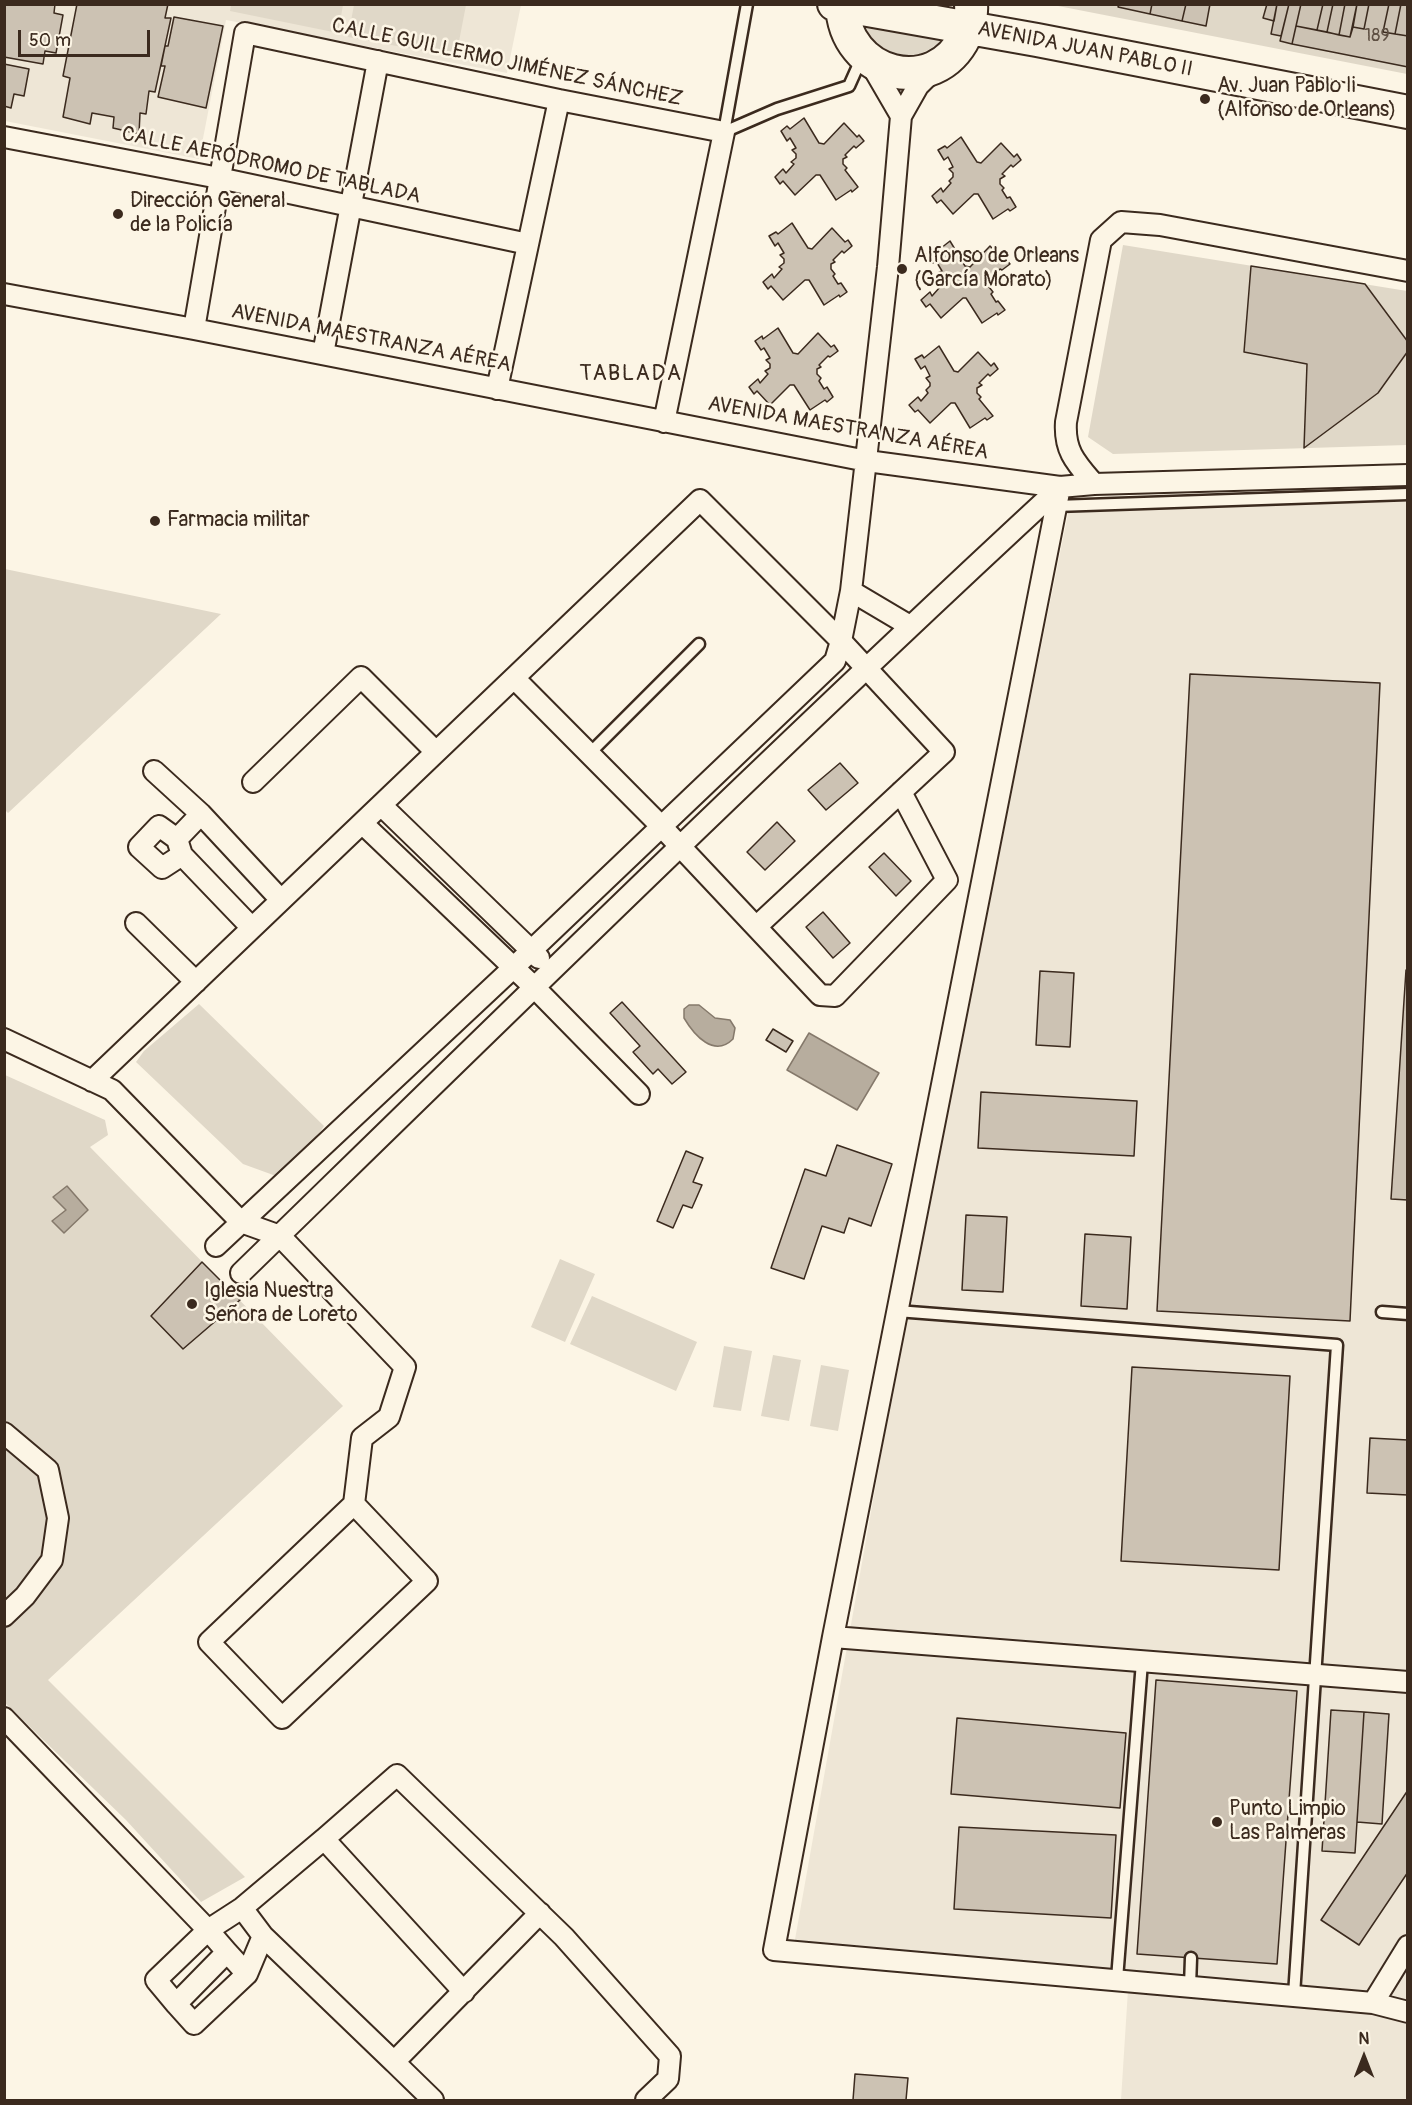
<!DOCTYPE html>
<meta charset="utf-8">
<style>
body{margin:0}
#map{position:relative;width:1412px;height:2105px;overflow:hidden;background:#fcf5e5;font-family:Pangolin,sans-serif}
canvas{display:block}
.frame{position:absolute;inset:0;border:6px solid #3b2a1e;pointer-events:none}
.north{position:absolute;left:1334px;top:2027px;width:60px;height:60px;-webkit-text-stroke:4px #fcf5e5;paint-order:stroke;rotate:0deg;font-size:16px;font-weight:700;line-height:24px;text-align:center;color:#3b2a1e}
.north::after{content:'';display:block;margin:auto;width:21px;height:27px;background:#3b2a1e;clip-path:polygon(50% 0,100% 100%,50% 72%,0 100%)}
.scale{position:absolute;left:18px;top:30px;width:132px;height:27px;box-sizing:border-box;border:3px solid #3b2a1e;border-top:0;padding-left:8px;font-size:18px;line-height:21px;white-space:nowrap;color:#3b2a1e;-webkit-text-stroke:4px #fcf5e5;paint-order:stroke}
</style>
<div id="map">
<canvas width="1412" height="2105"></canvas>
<div class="frame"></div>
<div class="north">N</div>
<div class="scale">50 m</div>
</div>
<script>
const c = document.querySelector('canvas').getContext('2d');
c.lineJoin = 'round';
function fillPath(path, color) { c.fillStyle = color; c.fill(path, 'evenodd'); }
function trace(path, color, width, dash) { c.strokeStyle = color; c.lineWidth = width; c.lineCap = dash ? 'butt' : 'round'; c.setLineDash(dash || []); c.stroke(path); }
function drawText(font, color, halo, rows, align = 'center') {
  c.font = font + ' Pangolin,sans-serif'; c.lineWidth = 5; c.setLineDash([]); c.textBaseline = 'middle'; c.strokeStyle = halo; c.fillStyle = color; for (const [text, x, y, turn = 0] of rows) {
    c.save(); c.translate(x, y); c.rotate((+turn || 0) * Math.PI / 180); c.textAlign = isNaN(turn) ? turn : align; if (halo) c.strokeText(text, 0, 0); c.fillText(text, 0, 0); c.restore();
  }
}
fillPath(new Path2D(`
 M4,5H521L507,73L226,20L199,159L5,121Z
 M1407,495V2096L1405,2100H1121L1129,1974L794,1945L908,1304L1070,504Z`), '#eee6d6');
fillPath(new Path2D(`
 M231,5V4L343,5L338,33L230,11Z
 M354,5H466L456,57L348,37Z
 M1053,5H1407V74Z
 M857,23L943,39C927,54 898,67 878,50C870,43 864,32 857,23Z
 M1123,245L1407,291V445L1113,454L1088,437Z
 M5,569L221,614L8,813L4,809Z
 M199,1004L324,1126L292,1174L276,1176L243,1164L136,1062L144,1051Z
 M5,1075L105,1120L108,1135L90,1147L343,1406L48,1680L245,1877L201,1902L126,1820L5,1703Z
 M560,1259L595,1274L565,1342L531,1327Z
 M592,1296L697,1342L676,1391L570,1344Z
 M724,1346L752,1351L741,1411L713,1407Z
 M773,1355L801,1360L789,1421L761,1416Z
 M821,1365L849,1370L838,1431L810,1426Z`), '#e0d8c8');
const water = new Path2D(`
 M689,1005H699L715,1018L730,1020L735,1028L733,1039C714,1058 694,1035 684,1018V1009Z
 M809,1033L879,1073L857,1110L787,1070Z
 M67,1186L88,1210L64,1233L52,1221L66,1210L53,1197Z`);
fillPath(water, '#b7ad9e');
trace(water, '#85796b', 1.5);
const building = new Path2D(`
 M4,4H55L54,13L63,15L56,53L45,51L43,64L4,57Z
 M77,4H168L165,18H171L155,92L149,91L146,114L140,113L139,134L113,128L114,117L92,113L90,124L63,117L70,78L63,76Z
 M1119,4H1152L1150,14L1118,7Z
 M1152,4H1186L1182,21L1150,14Z
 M1186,4H1210L1206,26L1182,21Z
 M1267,4H1277L1274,21L1263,18Z
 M1277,4H1289L1281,36L1271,34Z
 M1289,4H1301L1292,44L1280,41Z
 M1301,4H1323L1317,30L1296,26Z
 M1323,4H1333L1327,32L1317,30Z
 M1333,4H1345L1339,35L1327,32Z
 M1345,4H1357L1350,37L1339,35Z
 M1357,4H1369L1364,29L1353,27Z
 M1369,4H1389L1383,32L1408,36V67L1292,44L1296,26L1350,37L1353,27L1364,29Z
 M1389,4H1401L1395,34L1383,32Z
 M1401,4H1408V36L1395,34Z
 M174,17L223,26L206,108L158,97L165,66H161L165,46H168Z
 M4,64L29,69L24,96L14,94L11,108L4,106Z
 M804,118L819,143L824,144L844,123L857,137L859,135L864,141L856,148L854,146L845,155L847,157L843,159V164L847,168L845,170L858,187L852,192L851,190L836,200L820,175H816L795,195L783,181L780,184L775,177L783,169L786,173L794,164L791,162L796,158V154L792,150L796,148L790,138L787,141L781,131L787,126L790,129Z
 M961,137L977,162L981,163L1001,143L1014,157L1017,154L1021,160L1013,167L1011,165L1002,174L1005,176L1000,179V184L1004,188L1002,190L1007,198L1010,197L1016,207L1010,211L1008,209L993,219L978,194H974L953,214L941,200L937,203L932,196L941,188L943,192L951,183L949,181L953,177V173L949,169L953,167L948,157L944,160L938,150L945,146L947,148Z
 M792,223L808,248L812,249L832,228L845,242L848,240L852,246L844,253L842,251L833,260L835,262L831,264V269L835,274L833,276L838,284L841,283L847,292L840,297L839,295L824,305L809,280H805L783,300L771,286L768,289L763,282L772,274L774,278L782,269L779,267L784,263V259L780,255L784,253L778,243L775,246L769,236L776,232L778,234Z
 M950,241L965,266L970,267L990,246L1003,260L1005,258L1010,264L1002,270L1000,269L991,278L993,280L989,282V287L993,292L991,294L996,302L998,301L1005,310L998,315L997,313L982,323L966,298H963L941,318L930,304L926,307L921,300L930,292L932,296L940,287L937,284L942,281V277L938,273L942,271L936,261L933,263L927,254L933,250L936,252Z
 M1251,266L1365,284L1408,342V351L1378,393L1304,448L1307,364L1244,352Z
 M778,328L793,353L798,354L818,333L831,347L834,345L838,351L830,357L828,356L819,365L821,367L817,369V374L821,378L819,381L824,389L827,387L833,397L827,402L825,400L810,410L794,385H790L770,405L757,391L754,394L749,387L758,379L760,383L768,374L765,371L770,368V364L766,360L770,358L764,348L761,350L755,341L762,336L763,339Z
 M939,346L954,371L958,372L978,352L991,366L994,363L998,369L990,376L988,374L979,383L982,385L977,388V393L981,397L979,399L993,416L987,420L985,418L970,428L955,403H951L930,423L918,410L915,412L909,405L918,397L921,401L928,393L926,390L930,386V383L926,378L930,376L925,366L921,369L915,359L922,355L924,358Z
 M1190,674L1380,683L1350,1321L1157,1311Z
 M840,763L858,783L826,810L808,790Z
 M777,822L795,841L765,870L747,852Z
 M884,853L911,881L896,896L869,867Z
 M823,912L850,943L833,958L806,927Z
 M1406,970H1408V1200L1391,1199Z
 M1040,971L1074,973L1070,1047L1036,1045Z
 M622,1002L686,1072L672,1084L658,1069L653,1074L633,1052L640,1046L610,1013Z
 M773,1029L793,1041L786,1052L766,1040Z
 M981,1092L1137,1101L1134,1156L978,1148Z
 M837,1145L892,1164L871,1226L849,1218L844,1233L822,1226L804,1279L771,1268L805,1169L826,1176Z
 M686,1151L703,1158L693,1182L702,1185L692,1208L683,1205L673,1228L657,1221Z
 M966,1215L1007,1217L1003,1292L962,1290Z
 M1085,1234L1131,1237L1127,1309L1081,1306Z
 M202,1262L240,1300L183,1349L151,1316Z
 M1132,1367L1290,1376L1279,1570L1121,1561Z
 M1370,1438L1408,1440V1495L1367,1493Z
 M1156,1680L1297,1691L1277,1964L1137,1954Z
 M1331,1710L1364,1712L1355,1853L1322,1851Z
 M1364,1712L1389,1714L1382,1824L1357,1822Z
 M957,1718L1126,1733L1120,1808L951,1794Z
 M1408,1790V1872L1359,1945L1321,1920Z
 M959,1827L1116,1835L1111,1918L954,1909Z
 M855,2074L908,2078L906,2100H853Z`);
fillPath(building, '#ccc2b3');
trace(building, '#3b2a1e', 1.5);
const service = new Path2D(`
 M724,132L777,109L849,86L862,57
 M724,132L747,4
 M1056,506L1408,494
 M589,754L699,644
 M897,1311L1337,1345L1294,1995
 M1382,1312L1408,1314
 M1117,1979L1142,1662
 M1190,1986L1191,1958`);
const minor = new Path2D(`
 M869,61L901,116
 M4,137L219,178L528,244
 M4,294L194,329L867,461L1060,487L1094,484L1408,475
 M194,329L245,33L559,100L724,132L664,422
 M323,354L378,61
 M497,389L559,100
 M1094,484C1076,463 1064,451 1066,422L1101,240L1121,222L1160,225L1408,271
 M851,591L910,626
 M514,678L661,826L820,995L835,996L947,880L901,792
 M154,771L201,814L281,900
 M253,782L361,677L436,752
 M381,805L539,958
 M362,823L534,987L639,1094
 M177,839L159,826L139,847L162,868L182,855L177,839L201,814
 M182,855L252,928
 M136,923L196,982
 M4,1039L112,1090L241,1222L280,1236L405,1367L389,1417L362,1438L354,1504L209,1642L282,1718L427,1581L354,1504
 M92,1081L700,500L841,641L944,752L756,927
 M216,1246L513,968L835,661L841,641L851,591L888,267L901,116L918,86L934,70
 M241,1273C512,1009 782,744 1060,487
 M4,1433L48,1470L58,1518L52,1560L25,1596L4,1616
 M833,1637L1060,487
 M1408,1682L833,1637L774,1950L1373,2003L1408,1946
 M4,1718L208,1930L227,1952L176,2004L156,1980L208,1930L242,1908L324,1839L464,1992
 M324,1839L397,1775L564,1937L670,2056L668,2079L646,2100
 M242,1908L263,1936L394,2062L540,1913
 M247,1974L263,1936
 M1373,2003L1408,2012
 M176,2004L194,2024L247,1974L227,1952
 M394,2062L433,2100`);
const primary = new Path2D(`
 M834,4L1037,40L1408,112
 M842,4C844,77 935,99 965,36C969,26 972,15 971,4`);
trace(service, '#3b2a1e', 15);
trace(minor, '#3b2a1e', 24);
trace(primary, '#3b2a1e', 36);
trace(service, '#fcf5e5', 10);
trace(minor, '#fcf5e5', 20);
trace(primary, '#fcf5e5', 32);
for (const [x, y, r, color] of [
 [1205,99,6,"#3b2a1e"],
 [118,214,6,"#3b2a1e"],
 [902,269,6,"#3b2a1e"],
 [155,521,6,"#3b2a1e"],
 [192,1304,6,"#3b2a1e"],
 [1217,1822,6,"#3b2a1e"]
]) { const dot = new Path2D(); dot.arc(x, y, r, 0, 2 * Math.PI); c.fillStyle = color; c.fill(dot); trace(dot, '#fcf5e5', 2); }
drawText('18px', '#5f5043', null, [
 ["189",1377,36]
]);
drawText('21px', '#3b2a1e', '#fcf5e5', [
 ["AVENIDA JUAN PABLO II",1085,50,11],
 ["CALLE GUILLERMO JIMÉNEZ SÁNCHEZ",507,63,12],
 ["CALLE AERÓDROMO DE TABLADA",271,166,12],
 ["AVENIDA MAESTRANZA AÉREA",371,339,11],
 ["AVENIDA MAESTRANZA AÉREA",848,429,10]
]);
drawText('21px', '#3b2a1e', '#fcf5e5', [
 ["Av. Juan Pablo Ii",1217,87],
 ["(Alfonso de Orleans)",1217,111],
 ["Dirección General",130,202],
 ["de la Policía",130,226],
 ["Alfonso de Orleans",914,257],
 ["(García Morato)",914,281],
 ["Farmacia militar",167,521],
 ["Iglesia Nuestra",204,1292],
 ["Señora de Loreto",204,1316],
 ["Punto Limpio",1229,1810],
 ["Las Palmeras",1229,1834]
], 'left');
c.letterSpacing = '1.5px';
drawText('22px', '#3b2a1e', '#fcf5e5', [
 ["TABLADA",631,374]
]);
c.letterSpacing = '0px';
</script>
